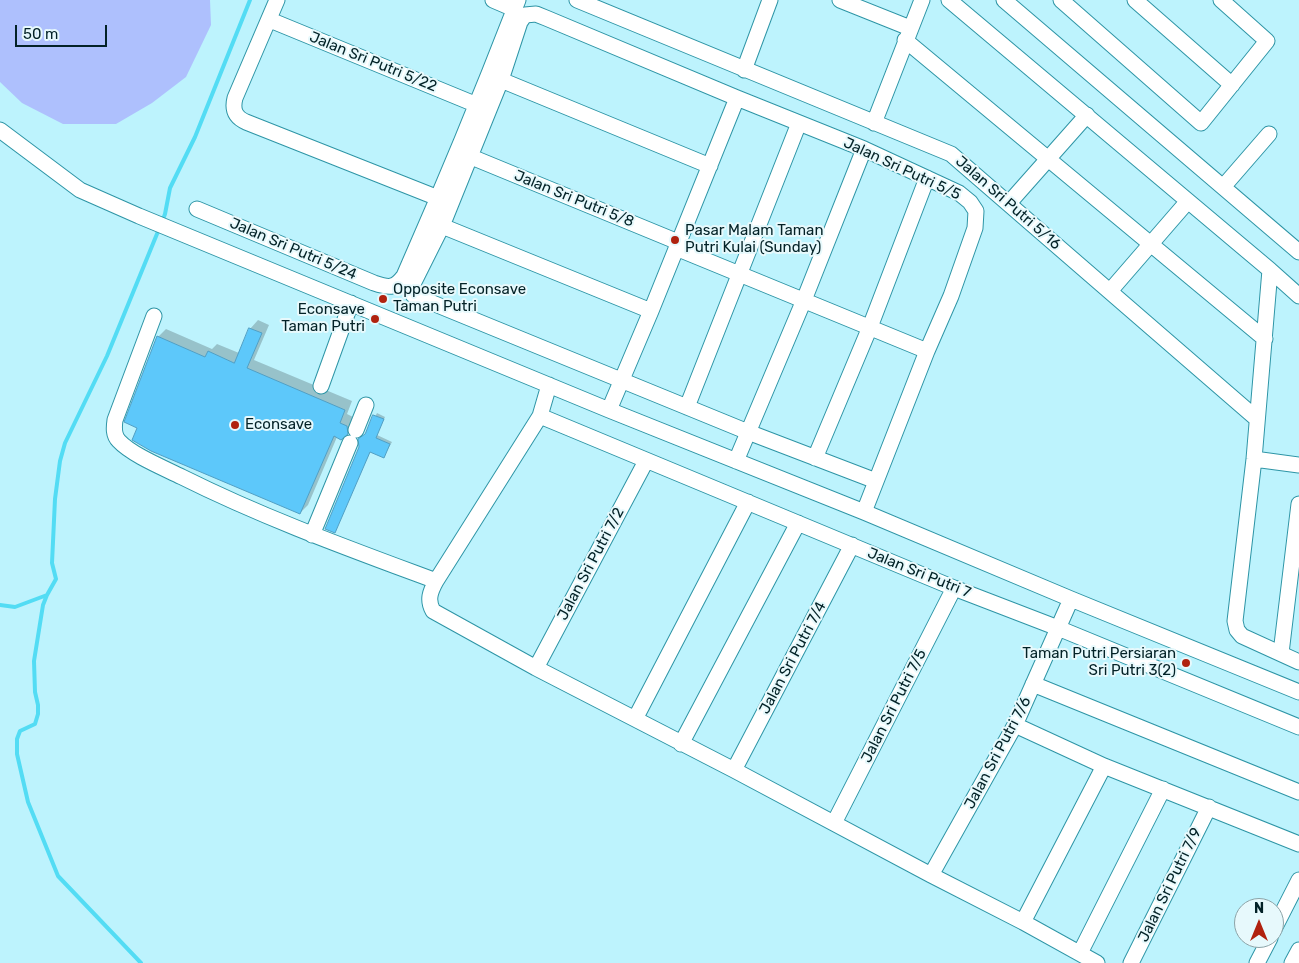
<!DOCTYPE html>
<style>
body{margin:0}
#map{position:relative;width:1299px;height:963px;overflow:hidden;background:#bdf3fd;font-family:Rubik,sans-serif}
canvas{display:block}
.north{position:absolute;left:1234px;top:898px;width:50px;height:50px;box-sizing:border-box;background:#e7f9fc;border:1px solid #8ca3a7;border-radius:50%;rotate:0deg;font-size:14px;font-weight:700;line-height:20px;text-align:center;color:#032227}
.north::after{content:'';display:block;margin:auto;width:18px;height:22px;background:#b0220f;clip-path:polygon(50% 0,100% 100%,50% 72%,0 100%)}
.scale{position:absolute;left:15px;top:25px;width:92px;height:22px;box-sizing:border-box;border:2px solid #032227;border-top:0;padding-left:6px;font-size:15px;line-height:18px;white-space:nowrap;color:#032227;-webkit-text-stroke:4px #e7f9fc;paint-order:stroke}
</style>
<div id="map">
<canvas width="1299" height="963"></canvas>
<div class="north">N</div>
<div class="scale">50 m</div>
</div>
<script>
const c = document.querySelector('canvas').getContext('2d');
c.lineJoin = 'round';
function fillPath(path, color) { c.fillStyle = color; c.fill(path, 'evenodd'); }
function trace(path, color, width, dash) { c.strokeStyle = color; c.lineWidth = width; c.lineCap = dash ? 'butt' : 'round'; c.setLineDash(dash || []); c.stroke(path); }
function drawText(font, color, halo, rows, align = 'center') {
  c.font = font + ' Rubik,sans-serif'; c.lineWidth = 4; c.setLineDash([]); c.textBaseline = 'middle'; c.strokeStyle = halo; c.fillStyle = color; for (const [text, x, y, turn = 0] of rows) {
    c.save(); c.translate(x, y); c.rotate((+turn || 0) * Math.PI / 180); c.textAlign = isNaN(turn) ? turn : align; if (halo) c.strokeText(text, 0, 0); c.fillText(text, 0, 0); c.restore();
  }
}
fillPath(new Path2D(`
 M0,0H210L211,25L186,77L152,103L116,124H63L22,103L0,82Z`), '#aec0fd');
fillPath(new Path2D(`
 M258,320L269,325L254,360L352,401L347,414L355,418V425L347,433L337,437L308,505L300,513L139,427L158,337L166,329L212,349L217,344L239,353L250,329Z
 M377,413L385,417L377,435L392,442L384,456L371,450L334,531L367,433Z`), '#0003');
trace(new Path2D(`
 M162,222L165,214L170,188L195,137L250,0
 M0,605L15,607L47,595
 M141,963L58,876L28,802L17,754V739L20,731L35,724L38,714V705L35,692L34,661L43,605L47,595L56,579L52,563L55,499L60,461L65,443L107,356L159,229`), '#53dcf4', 4);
const building = new Path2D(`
 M249,328L262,333L247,368L345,410L340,423L347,426L348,434L341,440L334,436L300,514L151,451L132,440L137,428L124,422L157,336L205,357L208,351L234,363Z
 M373,415L384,419L376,438L390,444L384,458L370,452L335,533L325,529L359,447L358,439L365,434Z`);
fillPath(building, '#5dc8fa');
trace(building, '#519fc4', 1);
const minor = new Path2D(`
 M277,0L235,98C232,110 235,117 246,122L438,198
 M493,0L514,9
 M577,0L951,154L1257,419
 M840,0L910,28
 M949,0L1270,270L1254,459L1235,621L1237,630L1242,636L1299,662
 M1004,0L1299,252
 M1061,0L1201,123L1267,41L1221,0
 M1135,0L1232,85
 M270,20L477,105
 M905,40L1265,339
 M744,70L770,0
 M501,80L710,166
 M874,123L922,0
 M0,130L80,190L139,216L609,410L864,512L1071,599L1299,692
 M469,156L678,242
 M1223,187L1269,134
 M1009,203L1087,115
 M197,209L374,283C389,288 394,289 404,276C444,185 482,93 518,0
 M442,226L651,311
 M676,248L927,351
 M1270,270L1299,296
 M1110,291L1188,201
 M154,316L115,420C114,427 113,435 119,441C132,455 164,468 182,477C264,518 350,549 436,581
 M549,385L540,416L436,581C430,592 427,600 433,611L536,668L734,770L931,875L1023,922L1097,963
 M321,386L351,303
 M687,407L799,123
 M609,410L651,311L737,98
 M540,416L954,588L1058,628L1299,727
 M356,430L366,405
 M815,458L870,327L927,178
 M1254,459L1299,465
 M736,461L804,300L864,149
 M864,512L927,351L951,296L975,228L976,211L970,202L959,193L864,149L737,98L546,18L536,14L525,15L520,22L501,80L442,226L411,288L413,295L748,432L876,481
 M312,535L350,443
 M1281,653L1299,504
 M536,668L646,461
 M1033,684L1299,792
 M635,719L748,502
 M1015,725L1104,766L1299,844
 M681,744L798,523
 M734,770L852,545
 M834,823L954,588
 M931,875L1015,725L1071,599
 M1023,922L1104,766
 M1274,929L1299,880
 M1080,953L1163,789
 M1131,963L1209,807
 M1257,963L1270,938
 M1292,963L1299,950`);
trace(minor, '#2e95a6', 17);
trace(minor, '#fff', 15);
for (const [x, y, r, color] of [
 [675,240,5,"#b0220f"],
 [383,299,5,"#b0220f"],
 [375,319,5,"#b0220f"],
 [235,425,5,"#b0220f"],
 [1186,663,5,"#b0220f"]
]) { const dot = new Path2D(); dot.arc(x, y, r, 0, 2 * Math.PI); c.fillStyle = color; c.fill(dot); trace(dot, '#e7f9fc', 2); }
drawText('15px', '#032227', '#e7f9fc', [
 ["Jalan Sri Putri 5/22",373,62,22],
 ["Jalan Sri Putri 5/5",902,169,25],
 ["Jalan Sri Putri 5/8",574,199,22],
 ["Jalan Sri Putri 5/16",1008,203,41],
 ["Jalan Sri Putri 5/24",293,249,23],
 ["Jalan Sri Putri 7/2",591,564,-62],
 ["Jalan Sri Putri 7",919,573,22],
 ["Jalan Sri Putri 7/4",793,658,-62],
 ["Jalan Sri Putri 7/5",894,706,-63],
 ["Jalan Sri Putri 7/6",998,753,-62],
 ["Jalan Sri Putri 7/9",1170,885,-64]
]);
drawText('15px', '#032227', '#e7f9fc', [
 ["Pasar Malam Taman",685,231],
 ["Putri Kulai (Sunday)",685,248],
 ["Opposite Econsave",393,290],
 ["Taman Putri",393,307],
 ["Econsave",365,310,"right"],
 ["Taman Putri",365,327,"right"],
 ["Econsave",245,425],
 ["Taman Putri Persiaran",1176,654,"right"],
 ["Sri Putri 3(2)",1176,671,"right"]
], 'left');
</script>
